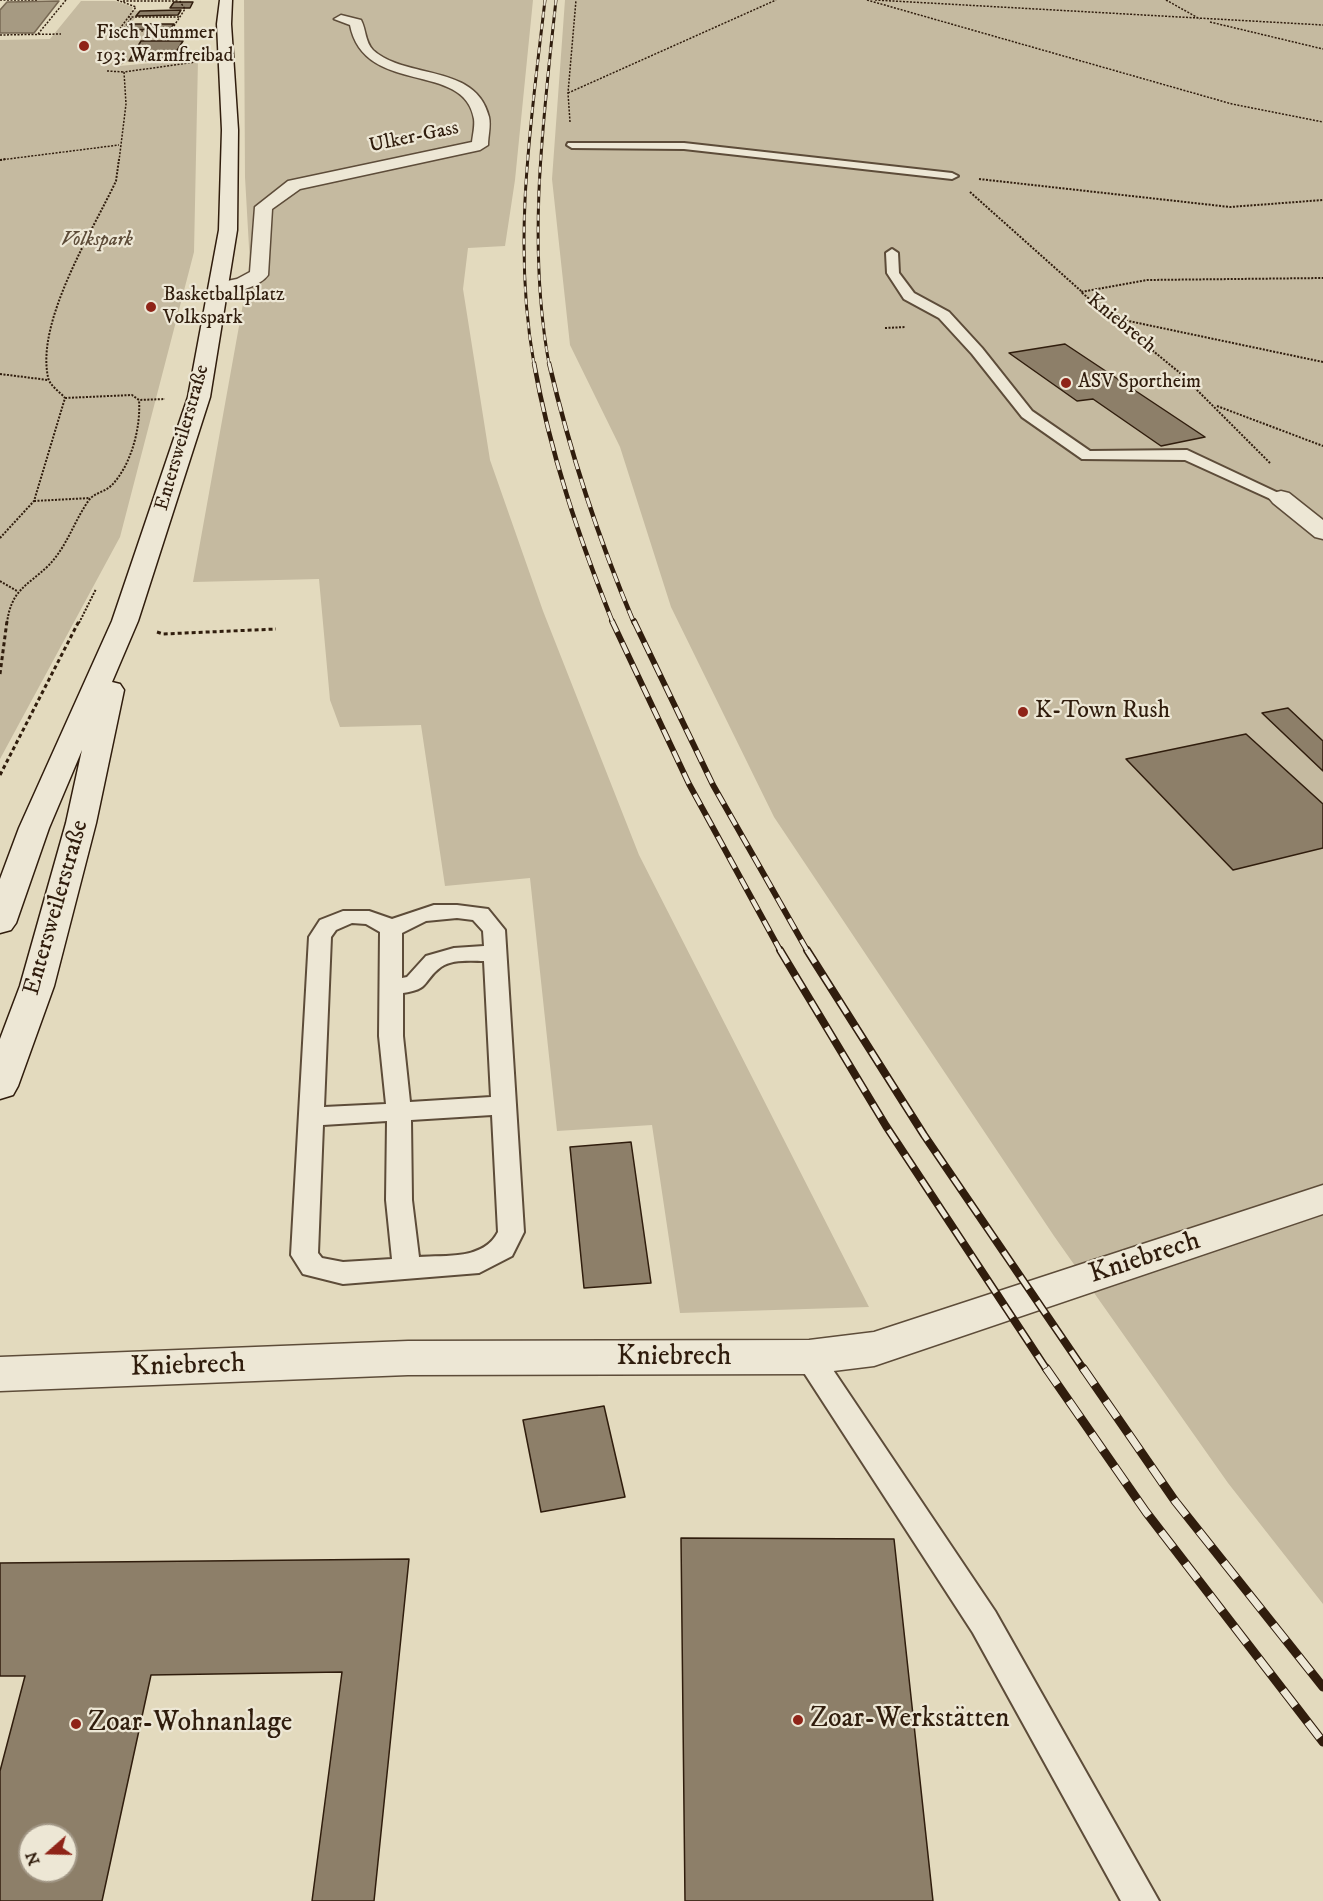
<!DOCTYPE html>
<meta charset="utf-8">
<style>
body{margin:0}
#map{position:relative;width:1323px;height:1901px;overflow:hidden;background:#e3dabe;font-family:"IM FELL DW Pica",serif}
canvas{display:block}
.north{position:absolute;left:18px;top:1823px;width:60px;height:60px;box-sizing:border-box;background:#ede7d5;border:2px solid #a19685;border-radius:50%;rotate:250deg;font-size:16px;font-weight:700;line-height:24px;text-align:center;color:#301d0d}
.north::after{content:'';display:block;margin:auto;width:21px;height:27px;background:#8f2418;clip-path:polygon(50% 0,100% 100%,50% 72%,0 100%)}
</style>
<div id="map">
<canvas width="1323" height="1901"></canvas>
<div class="north">N</div>
</div>
<script>
const c = document.querySelector('canvas').getContext('2d');
c.lineJoin = 'round';
function fillPath(path, color) { c.fillStyle = color; c.fill(path, 'evenodd'); }
function trace(path, color, width, dash) { c.strokeStyle = color; c.lineWidth = width; c.lineCap = dash ? 'butt' : 'round'; c.setLineDash(dash || []); c.stroke(path); }
function drawText(font, color, halo, rows, align = 'center') {
  c.font = font + ' "IM FELL DW Pica",serif'; c.lineWidth = 4.5; c.setLineDash([]); c.textBaseline = 'middle'; c.strokeStyle = halo; c.fillStyle = color; for (const [text, x, y, turn = 0] of rows) {
    c.save(); c.translate(x, y); c.rotate((+turn || 0) * Math.PI / 180); c.textAlign = isNaN(turn) ? turn : align; if (halo) c.strokeText(text, 0, 0); c.fillText(text, 0, 0); c.restore();
  }
}
fillPath(new Path2D(`
 M244,0H533L515,180L505,246L468,248L463,289L490,460L543,611L639,855L869,1307L680,1313L652,1125L557,1131L530,878L445,886L421,725L340,727L330,700L319,579L193,582L250,265L245,177Z
 M565,0H1323V1604L1228,1483L1054,1236L774,817L671,607L620,447L570,345L552,179Z
 M81,1H115L133,7L132,10L140,11L125,32L173,31L167,41H141L129,61L119,66L198,59L194,252L120,537L0,759V40L50,39Z`), '#c5baa0');
const water = new Path2D(`
 M59,1L34,33H0V10L7,2Z`);
fillPath(water, '#a69a82');
trace(water, '#776853', 1.5);
const building = new Path2D(`
 M174,2H193L190,8H170Z
 M181,10L178,15L136,16L140,11Z
 M130,24H174L170,29L126,30Z
 M141,41H183L171,60L129,61Z
 M1065,344L1205,437L1161,446L1093,399L1077,401L1009,353Z
 M1288,708L1323,741V771L1262,713Z
 M1246,734L1323,804V848L1233,870L1126,759Z
 M631,1142L651,1283L584,1288L570,1147Z
 M604,1406L625,1497L541,1512L523,1420Z
 M681,1538L894,1539L933,1901H685Z
 M409,1559L374,1901H312L342,1672L151,1675L102,1901H0V1771L25,1676H0V1563ZM30,1835H66V1871H30Z`);
fillPath(building, '#8d7f69');
trace(building, '#301d0d', 1.5);
const service = new Path2D(`
 M568,143H684L952,173L958,176L952,179L684,149L572,148L567,145Z
 M892,249L898,253L899,273L914,293L949,312L982,348L1032,411L1090,451L1187,450L1289,498L1287,501H1275L1185,460L1082,459L1022,417L972,354L939,318L904,299L887,273L886,253Z
 M434,905H457L488,909L505,930L524,1232L512,1256L479,1273L343,1284L303,1274L291,1255L309,937L320,920L343,911H369L392,919ZM457,918L473,920L483,931L484,946L454,948L426,956L407,977L402,978V933L426,921ZM352,923L366,924L380,932L379,1036L386,1104L324,1107L331,937L336,930ZM484,961L491,1097L410,1102L403,1036V993C431,989 422,981 441,967C452,959 472,961 484,961ZM492,1115L498,1232C484,1260 446,1255 419,1257L412,1200L411,1120ZM387,1121L386,1200L392,1259L343,1262L322,1258L318,1253L323,1125Z
 M809,1345L819,1349L995,1611L1159,1901H1121L973,1633L799,1365L795,1357L799,1349Z`);
const minor = new Path2D(`
 M341,15L361,20C366,29 365,42 373,50C406,80 476,63 489,117C491,126 488,136 488,145L480,150L300,189L272,209L268,275C259,288 227,296 212,292L210,288L212,284L237,279L250,272L255,207L288,181L472,142C473,134 475,126 474,119C465,60 364,97 350,25L334,19Z
 M1281,491L1289,493L1323,520V539L1315,537L1273,503L1269,498L1273,493Z
 M1323,1185V1214L874,1366L809,1374L408,1375L0,1391V1357L408,1341L809,1340L874,1332Z`);
const secondary = new Path2D(`
 M220,0H232L231,24L238,130L237,230L210,397L138,621L112,682L120,684L124,690L96,823L54,986L18,1086L13,1095L0,1099V1039L20,986L66,823L82,750L49,828L16,923L11,930L0,933V879L19,828L112,621L188,397L219,230L222,130L217,24Z`);
trace(service, '#5d4c39', 4);
trace(minor, '#5d4c39', 3);
trace(secondary, '#301d0d', 3);
trace(new Path2D(`
 M0,0H37
 M117,0L136,7L118,31H158
 M867,0L1232,104L1323,122
 M875,0L1323,25
 M1166,0L1200,19
 M123,1H179
 M128,17H180
 M1210,22L1323,49
 M172,29L185,9L179,0
 M38,34L66,0
 M120,34L132,17
 M0,35L61,34
 M107,71L124,72
 M568,93L776,0
 M570,122L568,93L576,0
 M0,160L119,145
 M119,161L126,104L124,72L196,62`), '#301d0d', 1.5, [2, 1.5]);
trace(new Path2D(`
 M0,160L6,159
 M979,179L1230,207L1323,200
 M970,192L1081,291
 M1119,319L1323,362
 M885,328L906,327
 M0,374L48,380
 M65,398L132,395L139,400L165,399
 M1217,406L1323,446
 M1270,463L1180,373L1081,292L1147,280L1323,278
 M34,501L90,498
 M0,538L34,501L65,398C60,392 49,385 48,377C36,321 92,232 116,181L119,159
 M0,581L17,591
 M7,623C11,590 27,586 48,566C67,547 74,521 89,500C94,493 105,492 112,485C131,465 141,428 139,400
 M79,623L96,589`), '#301d0d', 2, [2, 1.5]);
trace(new Path2D(`
 M157,632L163,634L276,629
 M0,674L7,621
 M0,775L79,621`), '#301d0d', 3, [4, 3]);
fillPath(service, '#ede7d5');
fillPath(minor, '#ede7d5');
fillPath(secondary, '#ede7d5');
const railFar4 = new Path2D(`
 M534,364C512,242 531,122 545,0
 M549,364C527,243 543,121 556,0`);
const railFar3 = new Path2D(`
 M534,363C550,453 579,538 613,623
 M549,363C570,452 598,538 634,623`);
const railFar2 = new Path2D(`
 M612,621L689,784L781,952
 M634,621L713,785L808,952`);
const railFar1 = new Path2D(`
 M780,950L886,1126L1047,1370
 M807,950L924,1135L1084,1370`);
const rail = new Path2D(`
 M1046,1368L1146,1512L1323,1742
 M1083,1368L1175,1501L1323,1687`);
trace(railFar4, '#301d0d', 3);
trace(railFar3, '#301d0d', 4.5);
trace(railFar2, '#301d0d', 6);
trace(railFar1, '#301d0d', 8);
trace(rail, '#301d0d', 9);
trace(railFar4, '#ede7d5', 2, [6]);
trace(railFar3, '#ede7d5', 3, [10]);
trace(railFar2, '#ede7d5', 4, [12]);
trace(railFar1, '#ede7d5', 5, [15]);
trace(rail, '#ede7d5', 7, [20]);
for (const [x, y, r, color] of [
 [84,46,6,"#8f2418"],
 [151,307,6,"#8f2418"],
 [1066,383,6,"#8f2418"],
 [1023,712,6,"#8f2418"],
 [798,1720,6,"#8f2418"],
 [76,1724,6,"#8f2418"]
]) { const dot = new Path2D(); dot.arc(x, y, r, 0, 2 * Math.PI); c.fillStyle = color; c.fill(dot); trace(dot, '#ede7d5', 2); }
drawText('20px', '#301d0d', '#ede7d5', [
 ["Fisch Nummer",96,34],
 ["193: Warmfreibad",96,57],
 ["Basketballplatz",163,296],
 ["Volkspark",163,319],
 ["ASV Sportheim",1078,383]
], 'left');
drawText('20px', '#301d0d', '#ede7d5', [
 ["Ulker-Gass",414,138,-12],
 ["Kniebrech",1121,324,39],
 ["Entersweilerstraße",183,438,-74]
]);
drawText('italic 20px', '#5d4c39', '#ede7d5', [
 ["Volkspark",97,241]
]);
drawText('24px', '#301d0d', '#ede7d5', [
 ["K-Town Rush",1035,712]
], 'left');
drawText('24px', '#301d0d', '#ede7d5', [
 ["Entersweilerstraße",57,908,-74]
]);
drawText('28px', '#301d0d', '#ede7d5', [
 ["Kniebrech",1145,1259,-18],
 ["Kniebrech",674,1358],
 ["Kniebrech",188,1367,-2]
]);
drawText('28px', '#301d0d', '#ede7d5', [
 ["Zoar-Werkstätten",810,1720],
 ["Zoar-Wohnanlage",88,1724]
], 'left');
</script>
